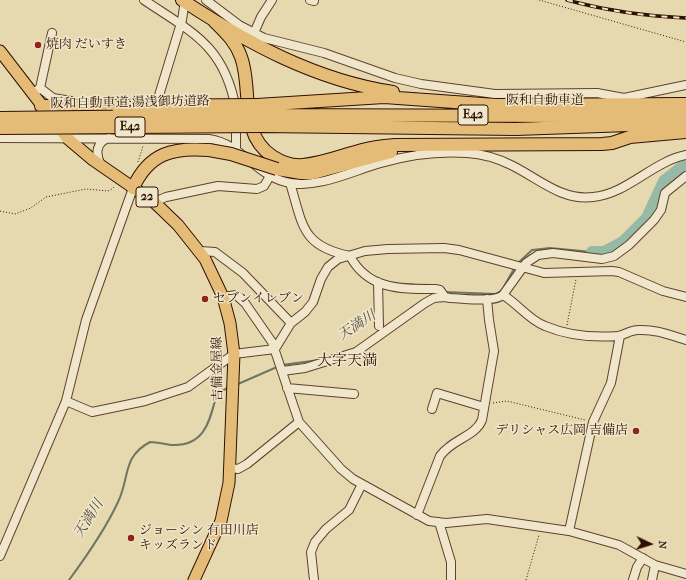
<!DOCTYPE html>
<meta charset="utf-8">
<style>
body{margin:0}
#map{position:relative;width:686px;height:580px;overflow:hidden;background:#e7d9af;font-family:"IM FELL French Canon",serif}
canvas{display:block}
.north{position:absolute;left:630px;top:524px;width:40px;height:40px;-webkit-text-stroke:3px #efe6cb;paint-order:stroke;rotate:94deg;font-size:11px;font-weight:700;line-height:16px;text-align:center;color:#301001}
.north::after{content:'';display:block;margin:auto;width:14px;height:18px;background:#301001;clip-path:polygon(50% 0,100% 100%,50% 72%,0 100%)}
</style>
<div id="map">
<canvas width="686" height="580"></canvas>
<div class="north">N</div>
</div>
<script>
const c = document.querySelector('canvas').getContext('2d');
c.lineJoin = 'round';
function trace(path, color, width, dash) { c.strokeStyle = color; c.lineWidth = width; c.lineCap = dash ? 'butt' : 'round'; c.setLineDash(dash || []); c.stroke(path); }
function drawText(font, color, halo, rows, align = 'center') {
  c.font = font + ' "IM FELL French Canon","Noto Serif JP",serif'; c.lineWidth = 3; c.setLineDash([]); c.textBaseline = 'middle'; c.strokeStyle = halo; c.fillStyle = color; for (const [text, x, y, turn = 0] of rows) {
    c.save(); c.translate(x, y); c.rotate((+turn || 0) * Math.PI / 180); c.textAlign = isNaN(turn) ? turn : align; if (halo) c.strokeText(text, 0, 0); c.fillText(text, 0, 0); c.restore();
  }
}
trace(new Path2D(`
 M517,264L532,250L550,248L592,252
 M444,292L496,294L502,290L515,267
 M410,309L423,300
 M282,365L319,360
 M238,384L277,367
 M69,580C86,557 106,528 118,502C130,477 122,457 150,442C157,442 164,444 171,445C206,447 210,419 217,393L228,388`), '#6e7665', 2);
trace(new Path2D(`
 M592,252H604L623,242L647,218L664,181L686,164`), '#97baa7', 12);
const minor = new Path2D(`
 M144,0C193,33 225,46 236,110
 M206,0L239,25L264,38L324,53L395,78L421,84L495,94L597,93L624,98L686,85
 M310,0L314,1
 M254,33L261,17L272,0
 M40,88L52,33
 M32,94L40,88L53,98L71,101
 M148,102H157L182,20L184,7
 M0,138L209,139C243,144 256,177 290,183C320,188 352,171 381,163C408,155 438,151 467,153C482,154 497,158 511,165C538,178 561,201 593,197C627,194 652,162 686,155
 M236,148V121
 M101,165C95,154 96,142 109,138
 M290,183C303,225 301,246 350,256C368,290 401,289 435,289L440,290L445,297L450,298C463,298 493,303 503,295C518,304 529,320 545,326C569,336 592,338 618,336C625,335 630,330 638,330C655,329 670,335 686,340
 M154,202L166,197L218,186L257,189L264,186L270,176
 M200,251L215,252L243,273L291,323
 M378,282L379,326
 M503,295L526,263L538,255L553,253L602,259L614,256L629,245L654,220L661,210L665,193L686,176
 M223,297L236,295L245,303L272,342L299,422L341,469L353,479L429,521L446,523L487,519L569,531L619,545L655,565L686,574
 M282,371L305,368L356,352L425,303L434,298L445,297
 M287,388L354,394
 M66,401L92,412L145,401L188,387L234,354L275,349L291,323L305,312L313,302L321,279L328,267L338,259L365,251L388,249L444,248L459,250L544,273L612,271L619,272L663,291L686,297
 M432,409L437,393L484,407
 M230,468L238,469L247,464L299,422
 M417,515L440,456C452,439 475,437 482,420L494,351L489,320L487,299
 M439,522L451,562V580
 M569,531L593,422L611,383L620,336
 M0,556L66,401L86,320L133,188
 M314,580L311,552L315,542L326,529L349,510L362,484
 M633,580L637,567L643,558
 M652,580L655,565`);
const major = new Path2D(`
 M0,51L67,138L93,160L154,202L178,225L205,259L223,297L230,323L234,354L229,483L221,521L194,580`);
const highway = new Path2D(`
 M182,0C247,43 315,80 393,92
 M214,21C225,32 236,42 241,57C253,89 238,133 272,156C281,162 292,166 303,165C324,163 343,155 362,150C373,147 384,146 395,145L602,144L612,143L630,137L686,132
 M257,105L384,97L496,105L686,104
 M41,106H117
 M260,115L569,116L686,113
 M261,126L516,129L686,123
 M277,169L301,173H313L391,152
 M133,188C149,153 173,147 209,150`);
trace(minor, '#5e422c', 10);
trace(major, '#301001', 13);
trace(highway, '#301001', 14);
trace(new Path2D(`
 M539,0L686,42
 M138,162L143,146
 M0,211L15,214L31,208L46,197L86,189L108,191L112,189L115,186
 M567,325L576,279
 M493,403L507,401L585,420
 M526,580L539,535`), '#301001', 1, [1, 2]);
trace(minor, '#efe6cb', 8);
trace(major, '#e4bc78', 11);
trace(highway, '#e4bc78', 12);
const rail = new Path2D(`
 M567,0C607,11 645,16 686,18`);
trace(rail, '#301001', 3.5);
trace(rail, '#efe6cb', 2, [6]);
const highwayBridge = new Path2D(`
 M117,106L257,105
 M0,118L260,115
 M0,128L261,126
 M209,150L231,154L277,169`);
trace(highwayBridge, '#301001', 14, []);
trace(highwayBridge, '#e4bc78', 12);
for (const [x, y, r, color] of [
 [38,45,4,"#8f2418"],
 [205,299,4,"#8f2418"],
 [636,431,4,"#8f2418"],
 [131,538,4,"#8f2418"]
]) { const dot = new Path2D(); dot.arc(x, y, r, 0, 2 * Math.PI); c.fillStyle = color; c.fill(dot); trace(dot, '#efe6cb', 1.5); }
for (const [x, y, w] of [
 [473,115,30],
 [130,127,30],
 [147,197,22]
]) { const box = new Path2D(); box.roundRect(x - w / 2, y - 10, w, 20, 3); c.fillStyle = '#efe6cb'; c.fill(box); trace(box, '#301001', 1); }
drawText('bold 12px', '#301001', null, [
 ["E42",473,115],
 ["E42",130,127],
 ["22",147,197]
]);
drawText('13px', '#301001', '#efe6cb', [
 ["焼肉 だいすき",46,45],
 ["セブンイレブン",213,299],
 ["デリシャス広岡 吉備店",628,431,"right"],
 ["ジョーシン 有田川店",139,531],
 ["キッズランド",139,546]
], 'left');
drawText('13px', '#301001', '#efe6cb', [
 ["阪和自動車道",545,101],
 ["阪和自動車道;湯浅御坊道路",130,103,-1],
 ["吉備金屋線",218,369,-91]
]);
drawText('italic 14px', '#544c3b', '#efe6cb', [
 ["天満川",357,326,-33],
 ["天満川",89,519,-58]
]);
drawText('15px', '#301001', '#efe6cb', [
 ["大字天満",347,361]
]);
</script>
